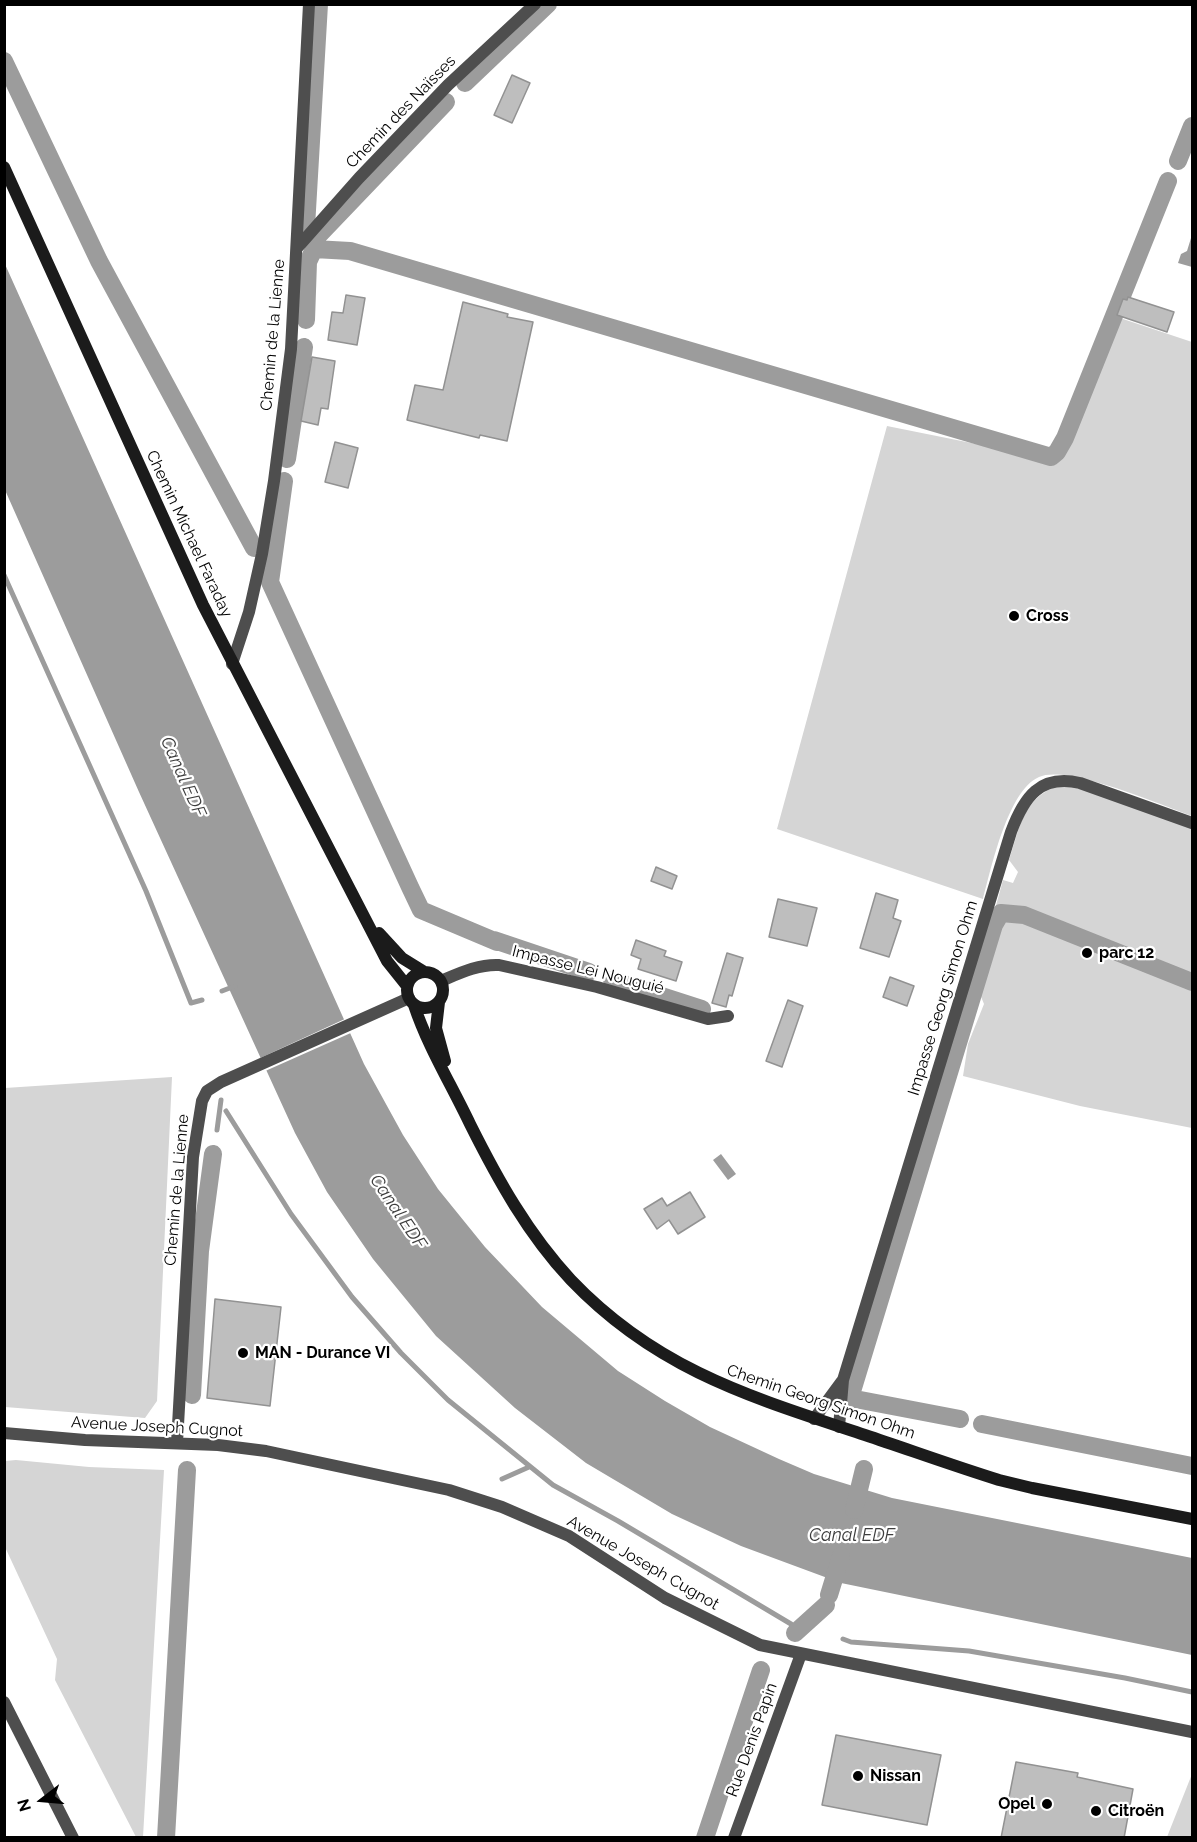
<!DOCTYPE html>
<meta charset="utf-8">
<style>
body{margin:0}
#map{position:relative;width:1197px;height:1842px;overflow:hidden;background:#fff;font-family:Raleway,sans-serif}
canvas{display:block}
.frame{position:absolute;inset:0;border:6px solid #000;pointer-events:none}
.north{position:absolute;left:12px;top:1770px;width:60px;height:60px;-webkit-text-stroke:4px #fff;paint-order:stroke;rotate:254deg;font-size:16px;font-weight:700;line-height:24px;text-align:center;color:#000}
.north::after{content:'';display:block;margin:auto;width:21px;height:27px;background:#000;clip-path:polygon(50% 0,100% 100%,50% 72%,0 100%)}
</style>
<div id="map">
<canvas width="1197" height="1842"></canvas>
<div class="frame"></div>
<div class="north">N</div>
</div>
<script>
const c = document.querySelector('canvas').getContext('2d');
c.lineJoin = 'round';
function fillPath(path, color) { c.fillStyle = color; c.fill(path, 'evenodd'); }
function trace(path, color, width, dash) { c.strokeStyle = color; c.lineWidth = width; c.lineCap = dash ? 'butt' : 'round'; c.setLineDash(dash || []); c.stroke(path); }
function drawText(font, color, halo, rows, align = 'center') {
  c.font = font + ' Raleway,sans-serif'; c.lineWidth = 4.5; c.setLineDash([]); c.textBaseline = 'middle'; c.strokeStyle = halo; c.fillStyle = color; for (const [text, x, y, turn = 0] of rows) {
    c.save(); c.translate(x, y); c.rotate((+turn || 0) * Math.PI / 180); c.textAlign = isNaN(turn) ? turn : align; if (halo) c.strokeText(text, 0, 0); c.fillText(text, 0, 0); c.restore();
  }
}
fillPath(new Path2D(`
 M1117,317L1192,342V816C1161,805 1067,764 1039,777C1008,790 991,869 983,899L777,829L887,426L1051,459Z
 M1056,786H1077L1192,828V1128L1080,1106L963,1076L968,1044L984,1004L975,982L1003,880L1013,883L1018,872L1009,860C1020,827 1022,801 1056,786Z
 M172,1077L157,1401L145,1418L5,1407V1088Z
 M16,1460L89,1467L164,1470L143,1837H136L55,1680L57,1659L5,1547V1461Z
 M1192,1774V1837H1167Z`), '#d5d5d5');
fillPath(new Path2D(`
 M1191,238L1192,239V267L1178,263L1181,254L1187,251Z
 M4,262L364,1064L403,1135L438,1189L485,1247L542,1307L618,1371L665,1401L710,1427L779,1459L814,1474L892,1498L1192,1558V1655L841,1583L741,1546L672,1514L586,1463L515,1408L436,1336L373,1259L327,1192L295,1133L139,792L5,490Z
 M721,1154L736,1174L728,1180L713,1160Z`), '#9c9c9c');
fillPath(new Path2D(`
 M347,1018L353,1032L263,1072L258,1059Z`), '#fff');
trace(new Path2D(`
 M4,575L146,891L191,1003L202,1000
 M222,991L235,986
 M226,1111L291,1214L352,1297L401,1353L448,1400L553,1485L618,1521L791,1624
 M217,1130L221,1100
 M502,1479L529,1467
 M843,1639L851,1642L969,1651L1125,1678L1192,1692`), '#9c9c9c', 5);
trace(new Path2D(`
 M4,61L99,261L254,548
 M465,83L548,4
 M1178,161L1192,126
 M306,227L319,4
 M314,249L315,239L446,102
 M306,320L308,262L314,249L350,251L1051,457L1057,452L1065,438L1168,181
 M287,459L304,347
 M284,481L270,582L410,887L421,910L497,942
 M494,940L589,972
 M612,980L702,1009
 M192,1395L200,1251L213,1154
 M960,1419L850,1398L994,925L1001,913L1024,915L1192,982
 M982,1424L1192,1466
 M854,1510L864,1469
 M829,1595L841,1556
 M795,1633L826,1605
 M166,1838L187,1470
 M705,1838L761,1670`), '#9c9c9c', 18);
const building = new Path2D(`
 M512,75L530,83L512,123L494,115Z
 M346,295L365,298L357,345L328,340L332,312L343,313Z
 M1128,297L1174,312L1167,332L1117,315L1123,299L1127,300Z
 M463,302L508,314L507,317L533,322L507,441L480,435L479,438L407,420L415,385L443,390Z
 M312,357L335,361L328,409L321,408L318,425L301,421Z
 M335,442L358,448L348,488L325,482Z
 M656,867L677,876L672,889L651,881Z
 M876,893L898,900L893,918L901,921L889,957L860,948Z
 M778,899L817,908L807,946L769,937Z
 M636,940L666,951L664,956L682,962L676,981L638,969L641,959L631,955Z
 M727,953L743,958L732,996L729,995L726,1007L712,1003Z
 M890,977L914,986L907,1006L883,997Z
 M788,1000L803,1006L782,1067L766,1061Z
 M690,1192L705,1217L678,1234L669,1220L657,1229L644,1209L662,1198L667,1206Z
 M215,1299L281,1307L270,1406L207,1398Z
 M836,1735L941,1755L927,1825L822,1805Z
 M1016,1762L1078,1773L1077,1777L1133,1789L1124,1838H1001Z`);
fillPath(building, '#bebebe');
trace(building, '#929292', 1.5);
trace(new Path2D(`
 M297,248L359,178L448,85L535,4
 M232,664L249,612L262,554L274,481L291,349L309,4
 M441,981C460,973 479,964 499,965L597,987L708,1019L728,1016
 M814,1419L842,1381
 M839,1427L843,1380L1011,832C1024,797 1040,774 1080,783L1192,823`), '#4e4e4e', 12);
trace(new Path2D(`
 M4,1433L85,1440L218,1445L266,1451L449,1490L502,1507L569,1536L665,1598L760,1645L1192,1732
 M177,1443L193,1157L202,1101L207,1091L221,1082L409,998
 M4,1702L73,1838
 M734,1838L801,1654`), '#4e4e4e', 12);
trace(new Path2D(`
 M4,167L203,605L387,961L407,986
 M379,933L402,958L423,971
 M407 990a18 18 0 1 1 36 0a18 18 0 1 1-36 0Z
 M439,1002L436,1028L445,1061
 M414,1005C428,1047 451,1084 470,1124C498,1180 528,1234 571,1280C657,1370 751,1397 865,1435C910,1450 954,1466 999,1480L1032,1488L1192,1519`), '#1b1b1b', 12);
for (const [x, y, r, color] of [
 [1014,616,6,"#000"],
 [1087,953,6,"#000"],
 [243,1353,6,"#000"],
 [858,1776,6,"#000"],
 [1047,1804,6,"#000"],
 [1096,1811,6,"#000"]
]) { const dot = new Path2D(); dot.arc(x, y, r, 0, 2 * Math.PI); c.fillStyle = color; c.fill(dot); trace(dot, '#fff', 2); }
drawText('16px', '#000', '#fff', [
 ["Chemin des Naïsses",401,112,-46],
 ["Chemin de la Lienne",273,335,-85],
 ["Chemin Michael Faraday",189,534,65],
 ["Impasse Lei Nouguié",588,970,14],
 ["Impasse Georg Simon Ohm",943,998,-73],
 ["Chemin de la Lienne",177,1190,-85],
 ["Chemin Georg Simon Ohm",821,1402,19],
 ["Avenue Joseph Cugnot",157,1427,3],
 ["Avenue Joseph Cugnot",643,1563,30],
 ["Rue Denis Papin",752,1740,-70]
]);
drawText('bold 16px', '#000', '#fff', [
 ["Cross",1026,616],
 ["parc 12",1099,953],
 ["MAN - Durance VI",255,1353],
 ["Nissan",870,1776],
 ["Opel",1035,1804,"right"],
 ["Citroën",1108,1811]
], 'left');
drawText('italic 18px', '#3d3d3d', '#fff', [
 ["Canal EDF",183,777,66],
 ["Canal EDF",398,1212,56],
 ["Canal EDF",852,1536]
]);
</script>
